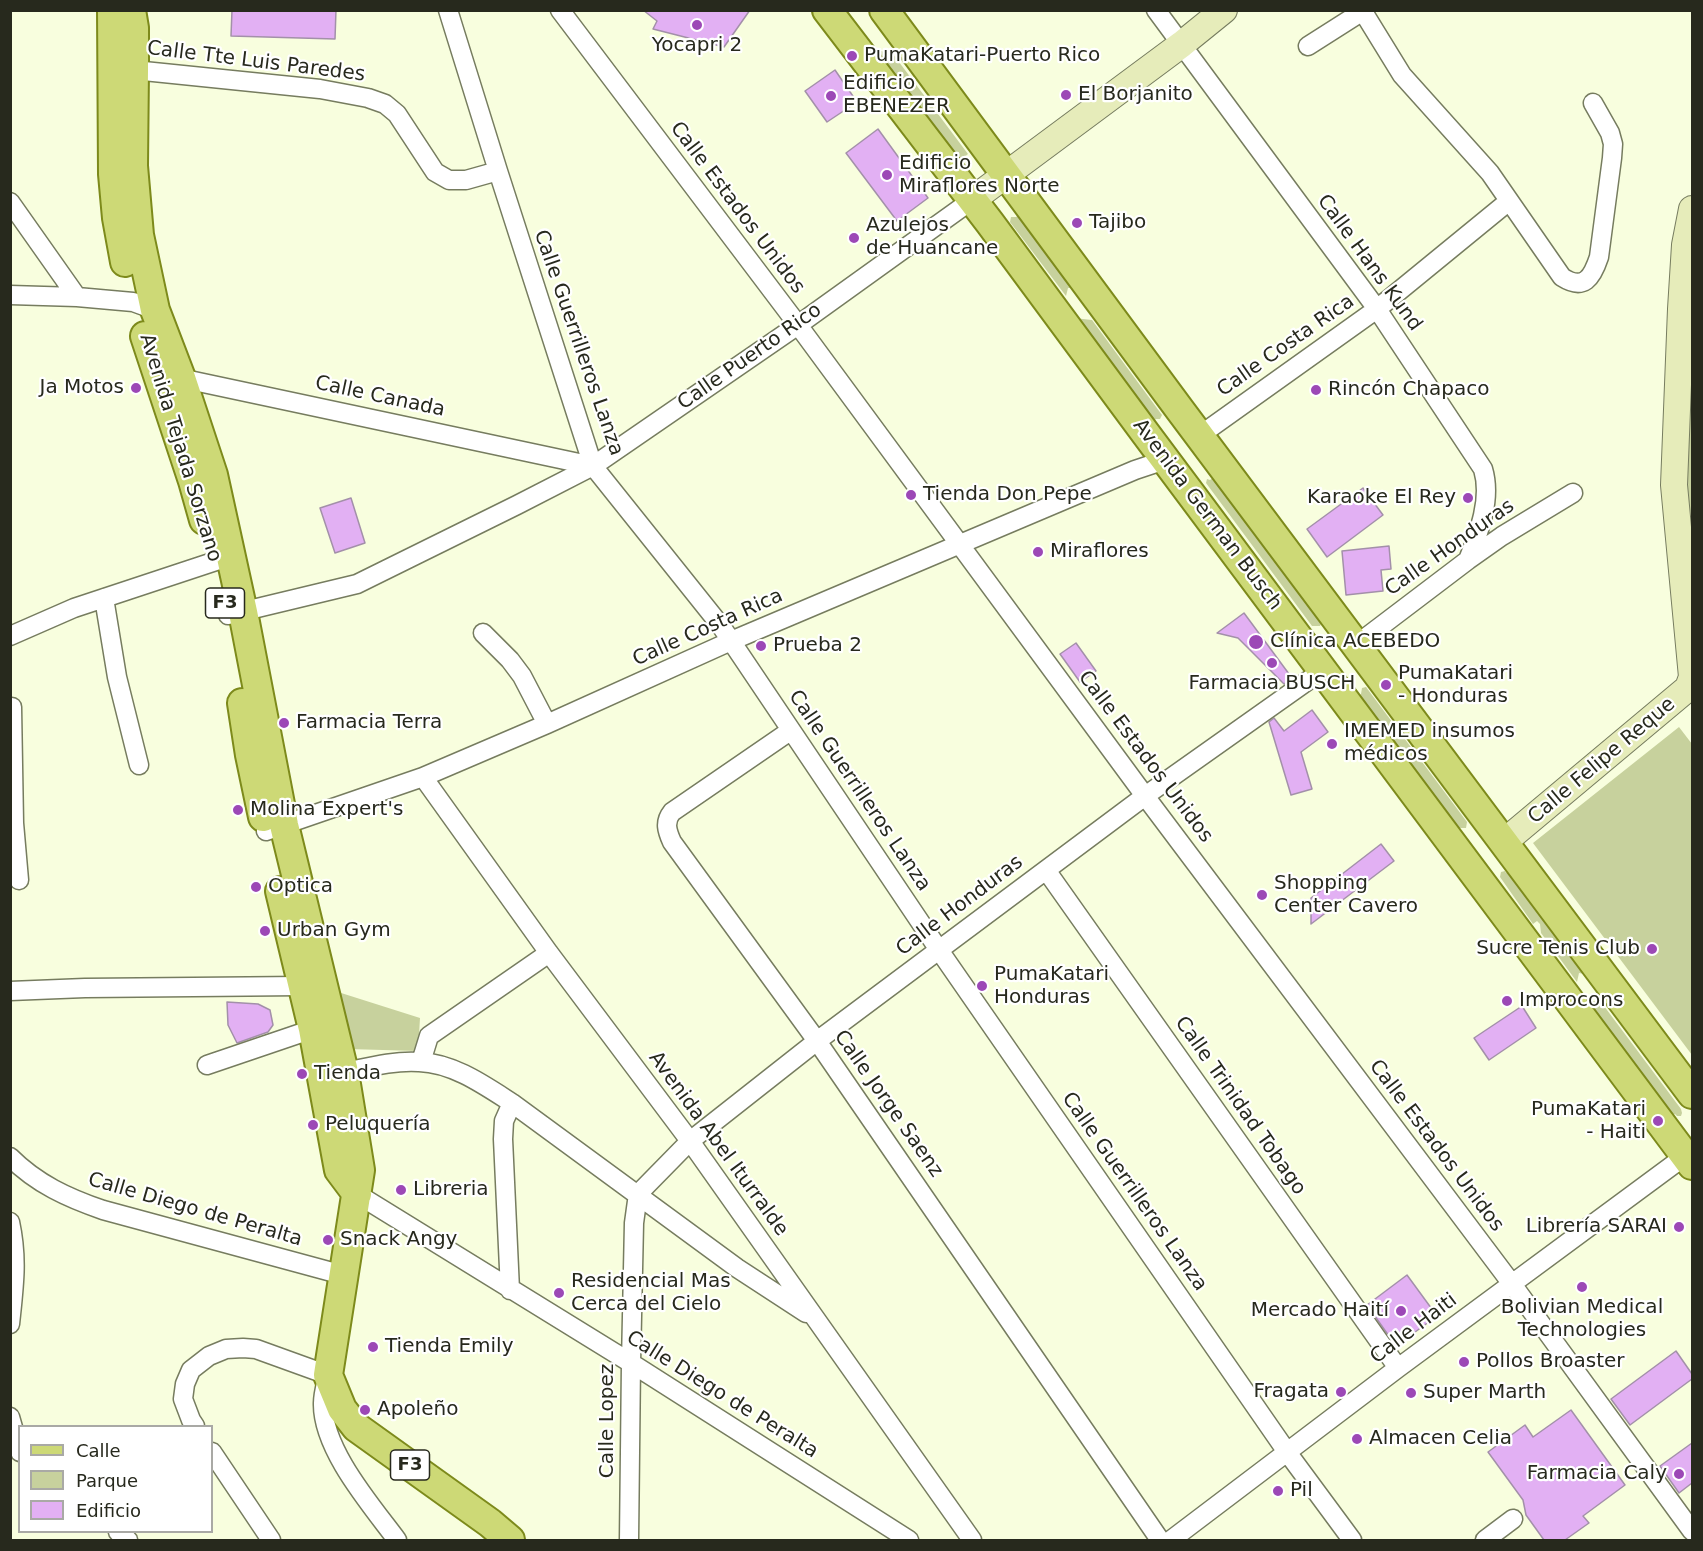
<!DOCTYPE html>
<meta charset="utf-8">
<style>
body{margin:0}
#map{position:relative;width:1703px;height:1551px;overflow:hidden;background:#f8fede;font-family:"DejaVu Sans",sans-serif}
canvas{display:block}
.frame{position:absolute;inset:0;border:12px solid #27291d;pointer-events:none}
.legend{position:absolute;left:18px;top:1425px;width:195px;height:108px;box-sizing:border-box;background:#fff;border:2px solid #a9a9a5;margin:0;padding:8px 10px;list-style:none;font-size:18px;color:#27291d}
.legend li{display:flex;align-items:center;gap:12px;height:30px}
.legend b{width:30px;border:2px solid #a9a9a5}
</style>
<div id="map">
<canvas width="1703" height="1551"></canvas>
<div class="frame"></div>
<ul class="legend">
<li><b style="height:8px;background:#cdd976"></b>Calle</li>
<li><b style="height:16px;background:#c7d19d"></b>Parque</li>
<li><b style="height:16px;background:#e2b0f3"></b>Edificio</li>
</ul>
</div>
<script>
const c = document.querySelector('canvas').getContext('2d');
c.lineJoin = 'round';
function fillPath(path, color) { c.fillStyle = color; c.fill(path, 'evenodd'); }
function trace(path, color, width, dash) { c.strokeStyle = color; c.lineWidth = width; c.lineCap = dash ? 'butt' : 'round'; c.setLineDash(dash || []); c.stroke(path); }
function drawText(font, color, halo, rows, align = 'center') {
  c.font = font + ' "DejaVu Sans",sans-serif'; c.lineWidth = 4.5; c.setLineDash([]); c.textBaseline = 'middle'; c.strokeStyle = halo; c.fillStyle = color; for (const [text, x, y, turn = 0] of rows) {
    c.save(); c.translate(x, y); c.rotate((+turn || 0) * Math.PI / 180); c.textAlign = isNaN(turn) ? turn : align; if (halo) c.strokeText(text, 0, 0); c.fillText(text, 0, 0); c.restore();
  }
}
fillPath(new Path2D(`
 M877,50L893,54L968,154L958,162L875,51Z
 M1021,214L1076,288H1068L1066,296L1010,222L1011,217H1016Z
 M1074,318L1092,320L1162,415L1160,419H1156L1152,422Z
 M1692,342V528L1687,484Z
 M1215,476L1322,622L1320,626H1312L1206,483L1207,479L1210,480Z
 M1366,687L1467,822L1466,828H1460L1457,830L1357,697L1361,694L1362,688Z
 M1679,727L1692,744V1055L1533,843Z
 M1511,870L1589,975L1579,973L1577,982L1541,933L1540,924L1537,921L1533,924L1500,877L1501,872L1505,871L1506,873Z
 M338,992L420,1018L418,1051L348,1049Z
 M1583,1000L1601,1002L1681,1109L1682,1113L1681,1116H1677L1675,1114L1670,1117Z`), '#c7d19d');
const building = new Path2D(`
 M232,10H336L335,39L231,36Z
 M643,10H750L724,47L653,29L657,21Z
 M835,70L857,102L827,122L805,91Z
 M878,129L928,198L897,221L846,153Z
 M1363,488L1383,515L1327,557L1307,529Z
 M351,498L365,543L335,553L320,508Z
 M1389,546L1391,569L1381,570L1383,591L1346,595L1342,551Z
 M1244,613L1292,678L1284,684L1238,638L1217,633Z
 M1076,643L1096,671L1080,682L1060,654Z
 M1312,710L1328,732L1301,752L1312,789L1291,795L1269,722L1274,718L1284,731Z
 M1381,844L1394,861L1311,924V898Z
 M227,1002L258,1004L270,1010L273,1025L268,1032L237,1043L228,1025Z
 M1522,1006L1536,1028L1489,1060L1474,1038Z
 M1407,1275L1437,1316L1396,1346L1367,1305Z
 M1676,1351L1692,1374V1379L1630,1425L1611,1399Z
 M1571,1410L1625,1485L1583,1516L1589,1523L1565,1540H1544L1526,1515L1523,1500L1488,1452L1525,1425L1533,1437Z
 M1692,1443V1483L1679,1493L1660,1466Z`);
fillPath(building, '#e2b0f3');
trace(building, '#a390a9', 1.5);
const street = new Path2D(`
 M448,10L498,171L593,466L721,626L939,950L1287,1452L1352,1540
 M560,10L798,325L1145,796L1512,1284L1692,1531
 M1156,10L1377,309L1483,469C1492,499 1479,532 1468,560
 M1362,10L1402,75L1490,173L1562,277C1584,291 1592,278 1599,257L1612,158L1613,144L1610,133L1593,103
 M1308,46L1363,11
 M124,69L320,89L368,98L385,104L397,114L435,172L449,180H466L498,171
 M10,202L77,297
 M10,295L77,297L133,302L155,310
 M175,377L593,466
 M1199,436L1377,309L1509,201
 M104,598L117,677L139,765
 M228,615L357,584L517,505L593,466L798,325L972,200
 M483,633L510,660L522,676L547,724
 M10,636L74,608L216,561L232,558
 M1356,645L1468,560L1502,536L1573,493
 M10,707H12L14,823L19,880
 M790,731L672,812C664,822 667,831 672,842L817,1041L1160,1540
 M423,777L549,953L690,1141L972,1540
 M266,831L423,777L547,724L731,641L1135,470L1165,460
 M1046,870L1398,1368
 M10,991L85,988L302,986
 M421,1062L429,1036L549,953
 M207,1065L313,1029
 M335,1074C362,1069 392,1060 419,1062C453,1063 484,1085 512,1103L737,1268L806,1313
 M10,1157C37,1184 68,1198 103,1210L343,1275
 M357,1194L631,1363L909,1540
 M638,1194L690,1141L817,1041L1145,796L1323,670
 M10,1222C18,1259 14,1286 10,1324
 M510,1290L503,1139L504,1121L512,1103
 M10,1417L20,1452
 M195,1426L191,1420L183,1399L185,1384L191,1370L209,1356L226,1349L243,1348L256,1349L328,1375C326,1384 323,1394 323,1403C322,1449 371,1505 397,1540
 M212,1452L271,1540
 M118,1532L128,1540
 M629,1540L631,1363L634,1223L638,1194
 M1171,1540L1398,1368L1685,1156
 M1485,1540L1513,1519`);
const secondary = new Path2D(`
 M972,200L1182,44L1224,10
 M1504,842L1688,688L1692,677L1674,485L1681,309L1685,245L1692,209`);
const primary = new Path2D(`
 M112,10L113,174L117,218L125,262
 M131,10L134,28V70L133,166L139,235L155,310L181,378L213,475L243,612L284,825L344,1072L360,1170L328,1375L342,1409L356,1427L490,1523L510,1540
 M827,10L990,223L1146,434L1692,1165
 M884,10L1180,410L1692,1094
 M145,336L193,481L204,520
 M242,703L250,755L263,817
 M280,891L313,1029L339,1170L357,1194`);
trace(street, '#767c5f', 21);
trace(secondary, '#767c5f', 28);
trace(primary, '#7d8a1b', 32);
trace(street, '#fff', 18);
trace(secondary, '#e6ecba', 26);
trace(primary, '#cdd976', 28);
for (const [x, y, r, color] of [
 [697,25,6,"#9c48b6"],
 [852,56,6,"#9c48b6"],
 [1066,95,6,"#9c48b6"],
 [831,96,6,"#9c48b6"],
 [887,175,6,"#9c48b6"],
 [1077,223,6,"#9c48b6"],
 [854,238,6,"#9c48b6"],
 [136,388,6,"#9c48b6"],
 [1316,390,6,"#9c48b6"],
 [911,495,6,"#9c48b6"],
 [1468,498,6,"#9c48b6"],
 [1038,552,6,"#9c48b6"],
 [1256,642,8,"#9c48b6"],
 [761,646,6,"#9c48b6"],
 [1272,663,6,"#9c48b6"],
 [1386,685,6,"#9c48b6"],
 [284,723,6,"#9c48b6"],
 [1332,744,6,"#9c48b6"],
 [238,810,6,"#9c48b6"],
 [256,887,6,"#9c48b6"],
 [1262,895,6,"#9c48b6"],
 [265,931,6,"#9c48b6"],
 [1652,949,6,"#9c48b6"],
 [982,986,6,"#9c48b6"],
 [1507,1001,6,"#9c48b6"],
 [302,1074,6,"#9c48b6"],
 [1658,1121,6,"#9c48b6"],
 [313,1125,6,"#9c48b6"],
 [401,1190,6,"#9c48b6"],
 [1679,1227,6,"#9c48b6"],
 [328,1240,6,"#9c48b6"],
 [1582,1287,6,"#9c48b6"],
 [559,1293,6,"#9c48b6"],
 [1401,1311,6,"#9c48b6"],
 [373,1347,6,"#9c48b6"],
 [1464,1362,6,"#9c48b6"],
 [1341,1392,6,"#9c48b6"],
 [1411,1393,6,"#9c48b6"],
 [365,1410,6,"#9c48b6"],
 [1357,1439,6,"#9c48b6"],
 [1679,1474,6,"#9c48b6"],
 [1278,1491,6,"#9c48b6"]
]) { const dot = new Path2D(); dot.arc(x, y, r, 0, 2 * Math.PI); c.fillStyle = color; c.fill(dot); trace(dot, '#fff', 2); }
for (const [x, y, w] of [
 [225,603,39],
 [410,1465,39]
]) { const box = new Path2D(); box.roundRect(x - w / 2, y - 15, w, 30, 4.5); c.fillStyle = '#fff'; c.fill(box); trace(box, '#27291d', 1.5); }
drawText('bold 18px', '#27291d', null, [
 ["F3",225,603],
 ["F3",410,1465]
]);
drawText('20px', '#27291d', '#fff', [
 ["Yocapri 2",697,46,"center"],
 ["PumaKatari-Puerto Rico",864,56],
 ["Edificio",843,84],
 ["EBENEZER",843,107],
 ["El Borjanito",1078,95],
 ["Edificio",899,164],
 ["Miraflores Norte",899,187],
 ["Tajibo",1089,223],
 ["Azulejos",866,226],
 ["de Huancane",866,249],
 ["Ja Motos",124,388,"right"],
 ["Rincón Chapaco",1328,390],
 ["Tienda Don Pepe",923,495],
 ["Karaoke El Rey",1456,498,"right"],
 ["Miraflores",1050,552],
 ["Clínica ACEBEDO",1270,642],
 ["Prueba 2",773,646],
 ["PumaKatari",1398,674],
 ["- Honduras",1398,697],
 ["Farmacia BUSCH",1272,684,"center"],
 ["Farmacia Terra",296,723],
 ["IMEMED insumos",1344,732],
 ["médicos",1344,755],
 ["Molina Expert's",250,810],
 ["Shopping",1274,884],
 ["Center Cavero",1274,907],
 ["Optica",268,887],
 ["Urban Gym",277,931],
 ["Sucre Tenis Club",1640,949,"right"],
 ["PumaKatari",994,975],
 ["Honduras",994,998],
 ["Improcons",1519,1001],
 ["Tienda",314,1074],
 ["PumaKatari",1646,1110,"right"],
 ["- Haiti",1646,1133,"right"],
 ["Peluquería",325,1125],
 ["Libreria",413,1190],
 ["Librería SARAI",1667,1227,"right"],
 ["Snack Angy",340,1240],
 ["Residencial Mas",571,1282],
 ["Cerca del Cielo",571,1305],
 ["Bolivian Medical",1582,1308,"center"],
 ["Technologies",1582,1331,"center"],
 ["Mercado Haití",1389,1311,"right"],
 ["Tienda Emily",385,1347],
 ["Pollos Broaster",1476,1362],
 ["Fragata",1329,1392,"right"],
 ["Super Marth",1423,1393],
 ["Apoleño",377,1410],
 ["Almacen Celia",1369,1439],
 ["Farmacia Caly",1667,1474,"right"],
 ["Pil",1290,1491]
], 'left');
drawText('20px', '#27291d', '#fff', [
 ["Calle Tte Luis Paredes",256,62,7],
 ["Calle Estados Unidos",737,208,53],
 ["Calle Hans Kund",1369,263,54],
 ["Calle Guerrilleros Lanza",578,343,71],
 ["Calle Costa Rica",1286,346,-35],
 ["Calle Puerto Rico",750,357,-35],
 ["Calle Canada",380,397,12],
 ["Avenida Tejada Sorzano",180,448,73],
 ["Avenida German Busch",1207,515,53],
 ["Calle Honduras",1450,548,-35],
 ["Calle Costa Rica",708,628,-24],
 ["Calle Estados Unidos",1145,757,53],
 ["Calle Felipe Reque",1602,761,-40],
 ["Calle Guerrilleros Lanza",859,791,56],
 ["Calle Honduras",960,906,-37],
 ["Calle Jorge Saenz",888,1104,55],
 ["Calle Trinidad Tobago",1240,1106,55],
 ["Avenida Abel Iturralde",718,1144,54],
 ["Calle Estados Unidos",1436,1146,53],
 ["Calle Guerrilleros Lanza",1134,1192,55],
 ["Calle Diego de Peralta",195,1210,16],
 ["Calle Haiti",1414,1329,-37],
 ["Calle Diego de Peralta",722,1395,32],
 ["Calle Lopez",608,1421,-90]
]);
</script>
